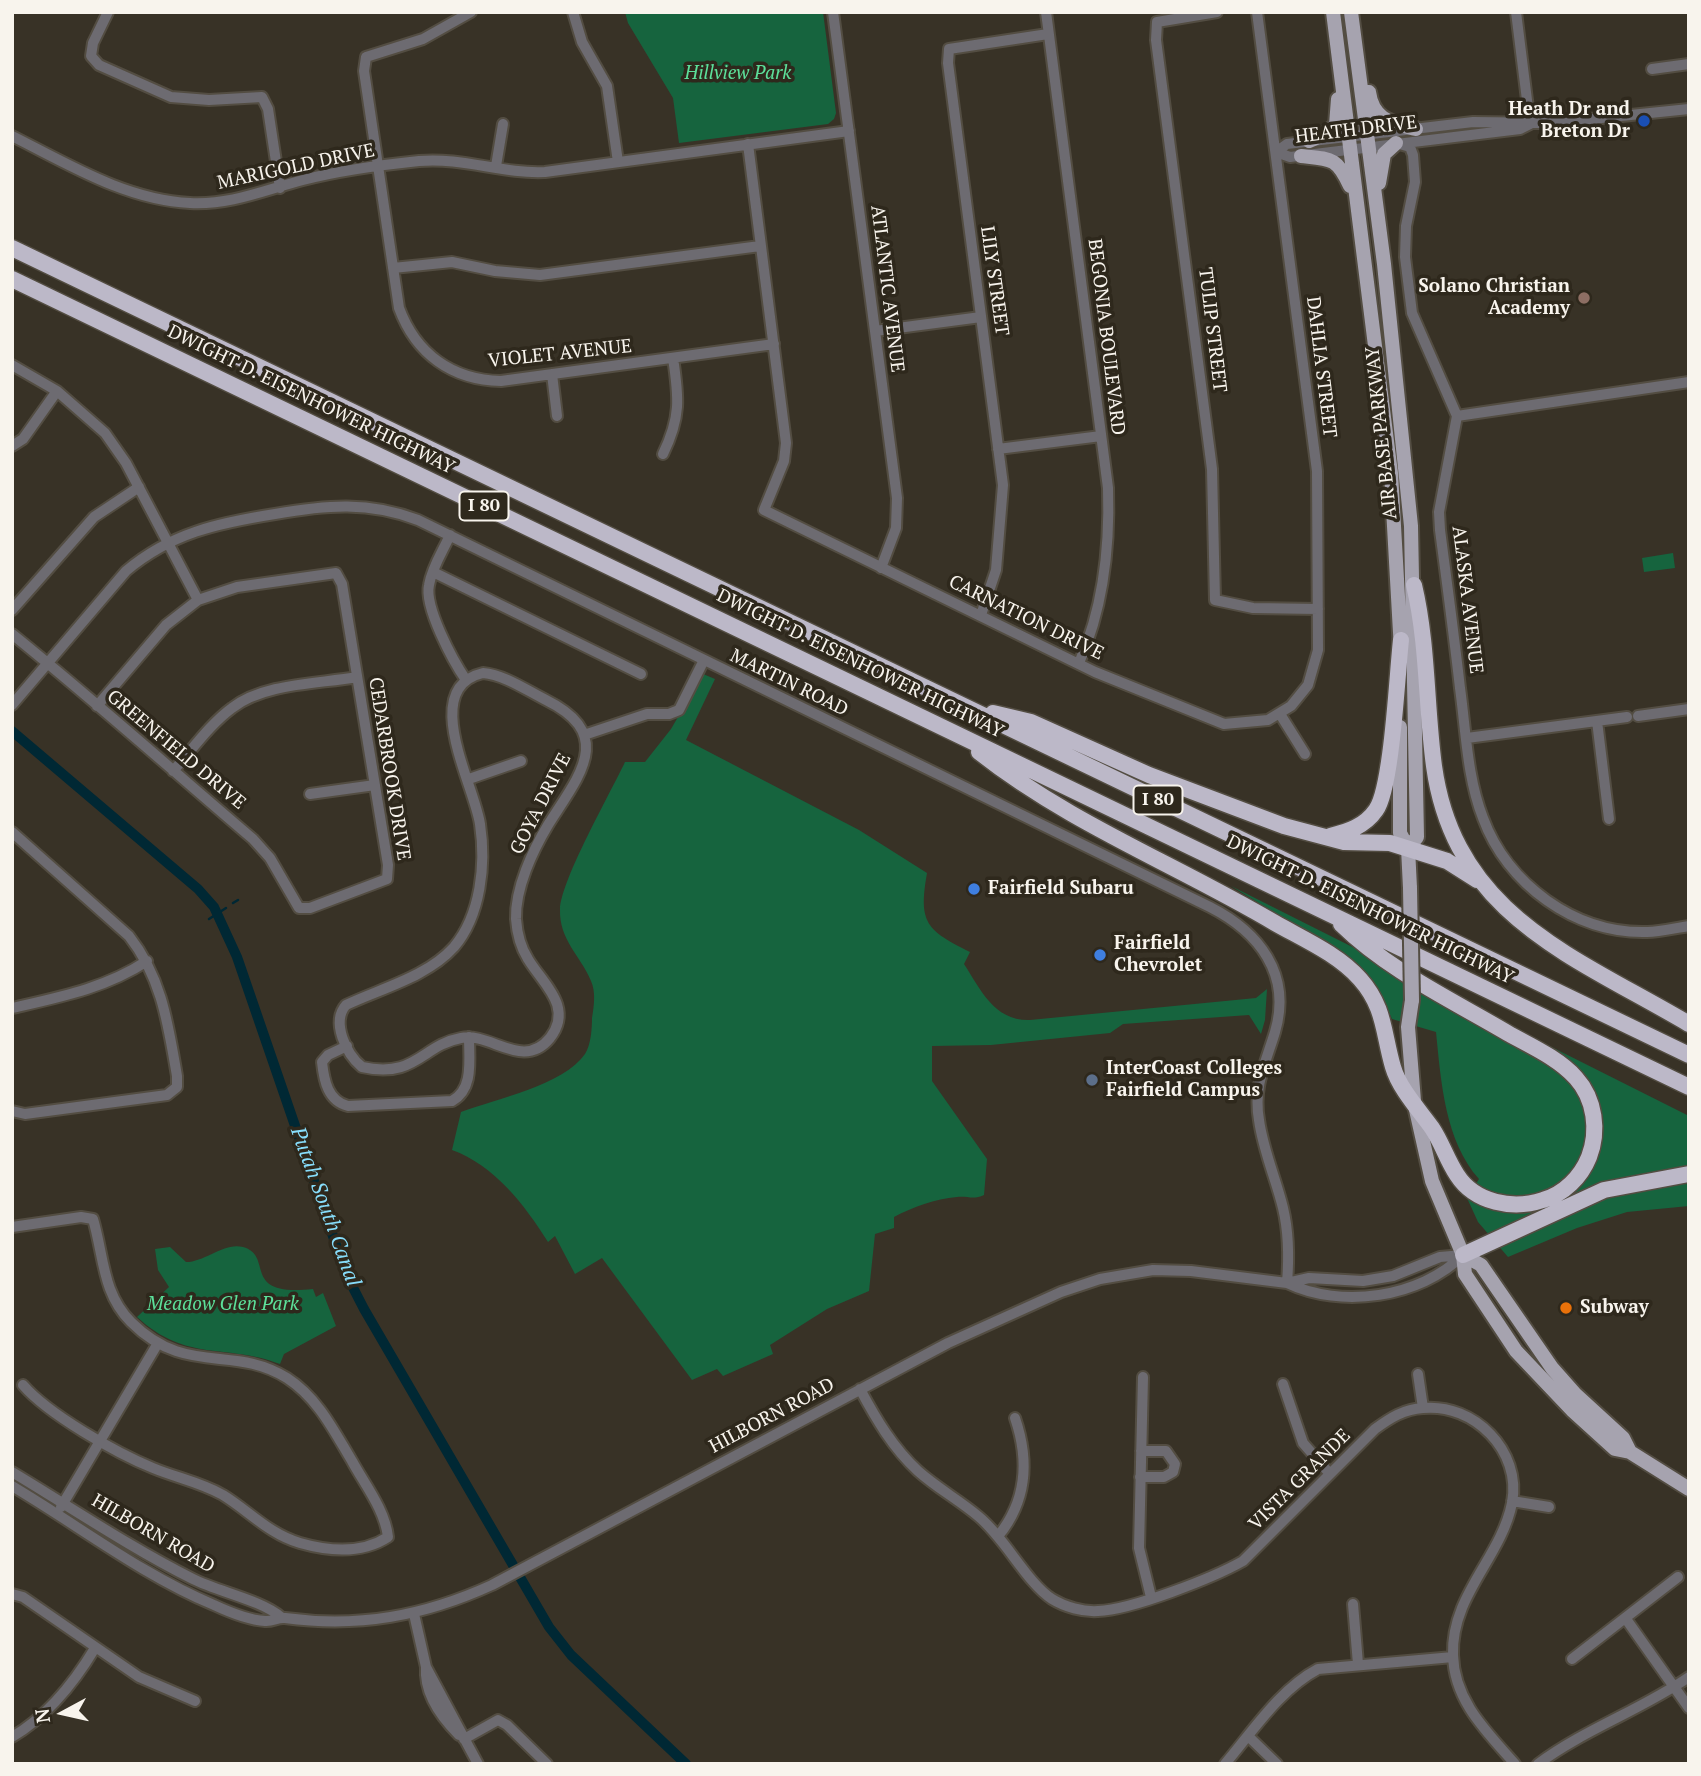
<!DOCTYPE html>
<style>
body{margin:0}
#map{position:relative;width:1701px;height:1776px;overflow:hidden;background:#383226;font-family:"PT Serif",serif}
canvas{display:block}
.frame{position:absolute;inset:0;border:14px solid #f8f4ed;pointer-events:none}
.north{position:absolute;left:28px;top:1678px;width:70px;height:70px;-webkit-text-stroke:5px #2e281c;paint-order:stroke;rotate:262deg;font-size:19px;font-weight:700;line-height:28px;text-align:center;color:#f8f4ed}
.north::after{content:'';display:block;margin:auto;width:24px;height:32px;background:#f8f4ed;clip-path:polygon(50% 0,100% 100%,50% 72%,0 100%)}
</style>
<div id="map">
<canvas width="1701" height="1776"></canvas>
<div class="frame"></div>
<div class="north">N</div>
</div>
<script>
const c = document.querySelector('canvas').getContext('2d');
c.lineJoin = 'round';
function fillPath(path, color) { c.fillStyle = color; c.fill(path, 'evenodd'); }
function trace(path, color, width, dash) { c.strokeStyle = color; c.lineWidth = width; c.lineCap = dash ? 'butt' : 'round'; c.setLineDash(dash || []); c.stroke(path); }
function drawText(font, color, halo, rows, align = 'center') {
  c.font = font + ' "PT Serif",serif'; c.lineWidth = 7; c.setLineDash([]); c.textBaseline = 'middle'; c.strokeStyle = halo; c.fillStyle = color; for (const [text, x, y, turn = 0] of rows) {
    c.save(); c.translate(x, y); c.rotate((+turn || 0) * Math.PI / 180); c.textAlign = isNaN(turn) ? turn : align; if (halo) c.strokeText(text, 0, 0); c.fillText(text, 0, 0); c.restore();
  }
}
fillPath(new Path2D(`
 M625,12H823L836,113L834,119L828,124L679,143L673,98L628,23Z
 M1673,553L1675,568L1644,572L1642,558Z
 M703,674L715,679L686,740L859,830L927,873C918,924 927,930 970,952L964,964C981,990 994,1021 1030,1020L1256,998L1267,989L1265,1020L1261,1034L1249,1015L1123,1024L1110,1033L991,1045L932,1046V1081L987,1159L984,1195C974,1200 968,1196 957,1197C935,1199 913,1207 894,1217V1228L875,1234L869,1291L827,1309L770,1345L773,1354L723,1376L717,1369L692,1380L602,1258L575,1274L555,1236L548,1242C525,1205 494,1165 452,1150L461,1112C496,1099 564,1085 585,1054C591,1045 592,1028 592,1018C594,1006 596,992 591,981C580,955 559,940 560,909C562,878 610,794 625,762H645L671,729Z
 M1231,886L1689,1116V1206L1627,1212L1577,1228L1508,1257L1478,1222L1467,1198L1479,1179C1445,1141 1441,1082 1436,1032L1392,1019L1381,995L1350,959Z
 M170,1247L186,1262C205,1262 224,1242 243,1247C275,1256 239,1297 313,1289L316,1297L323,1293L336,1326L284,1354L280,1364C225,1343 187,1363 137,1317L169,1287L158,1270L155,1249Z`), '#16643e');
trace(new Path2D(`
 M233,903L238,900
 M209,919L226,908`), '#002834', 2.5);
trace(new Path2D(`
 M12,731L198,889L214,907L237,957L346,1274L364,1309L549,1627L571,1655L686,1764`), '#002834', 10);
const minor = new Path2D(`
 M108,12L93,43L91,56L99,65L171,97L209,100L262,97L268,109L280,188
 M471,12L423,39L366,57L364,71L399,308C416,354 452,380 501,381L774,344
 M573,12L582,42L607,86L618,162
 M833,12L897,498L896,528L881,568
 M1046,12L1108,488C1110,547 1103,609 1079,663
 M1217,12L1157,22L1156,40L1212,469L1215,600L1253,608L1318,609
 M1516,12L1530,124
 M1652,69L1689,64
 M12,136C68,164 126,200 190,203C232,205 264,190 303,180C341,170 380,165 419,161C463,157 502,174 545,172L849,131
 M1396,143L1410,147L1413,155L1415,182L1406,226L1405,257L1412,313L1457,416L1439,512L1440,530C1447,583 1454,635 1460,688C1466,731 1467,777 1483,818C1507,884 1575,934 1647,932C1661,932 1675,928 1689,926
 M748,144L786,443L784,461L764,510L1095,672L1224,724L1268,720L1291,706L1308,685L1318,650L1317,471L1257,12
 M1276,152L1287,144L1473,122L1553,123L1689,109
 M1276,152L1290,157L1520,129L1530,124
 M496,166L503,124
 M393,268L452,262L495,271L540,275L760,246
 M875,331L981,317
 M12,365L57,391L105,433L126,463L198,600
 M552,374L557,416
 M1457,416L1689,382
 M12,446L23,439L57,391
 M998,449L1101,436
 M663,454C681,417 679,398 673,358
 M450,535C443,551 432,567 429,585C424,607 453,661 466,680
 M433,572L641,674
 M12,610L94,517L139,487
 M981,615L996,570L1003,485L948,63L949,49L1048,34
 M12,634C94,700 173,771 253,839L270,858L299,908H310L387,879L388,865L342,584L336,573L237,587L198,600L166,625L97,706
 M483,673C505,675 526,690 546,700C617,735 578,777 548,825C533,850 515,888 516,919C517,933 521,948 528,959C543,984 574,1007 550,1038C523,1071 491,1032 461,1038C422,1045 416,1079 362,1067C346,1054 331,1022 346,1005C382,988 427,977 454,947C481,915 486,864 480,824C474,784 419,688 483,673Z
 M12,705L126,571C171,533 218,523 275,514C326,505 369,501 418,520L1210,907C1259,932 1292,974 1275,1032C1266,1062 1253,1087 1259,1120C1263,1150 1276,1179 1283,1208C1289,1233 1289,1258 1287,1283
 M1280,714L1305,754
 M1638,716L1689,709
 M1597,721L1609,819
 M584,735L647,714H669L679,710L704,660
 M1467,738L1627,717
 M173,771C192,750 209,725 232,708C264,683 319,684 357,677
 M469,779L521,761
 M310,794L375,785
 M12,832L129,936C162,978 168,1024 177,1076V1087L167,1095L25,1114L12,1111
 M12,1008C60,997 106,988 147,961
 M347,1046L328,1055L322,1062C324,1081 328,1101 348,1106L452,1101C474,1089 469,1060 469,1037
 M12,1227L81,1217L93,1219C104,1256 102,1293 131,1322C186,1377 233,1344 287,1378C318,1398 334,1431 352,1461C365,1485 385,1510 388,1537C362,1554 328,1551 300,1543C269,1534 249,1511 223,1495C200,1482 177,1478 153,1468C116,1453 48,1414 23,1385
 M1287,1283C1341,1309 1420,1298 1463,1255
 M1418,1374L1423,1408
 M1143,1377L1139,1548L1151,1597
 M1283,1384L1303,1443L1330,1474
 M860,1389C876,1419 893,1448 918,1471C937,1488 959,1500 978,1516C1005,1538 1027,1583 1052,1599C1065,1607 1083,1612 1098,1611C1131,1610 1213,1578 1243,1561L1375,1429C1390,1418 1404,1409 1423,1408C1474,1403 1522,1451 1512,1503C1501,1558 1451,1595 1453,1655C1454,1701 1487,1732 1515,1764
 M12,1472C72,1508 131,1548 193,1579C219,1592 261,1600 281,1617
 M1140,1477H1164L1173,1472L1175,1464L1166,1451H1141
 M12,1486C78,1525 142,1575 214,1605C229,1612 248,1620 265,1621C272,1622 278,1617 285,1618C359,1628 424,1616 492,1585L948,1343L1061,1292L1100,1279L1153,1270L1191,1271L1287,1283L1309,1278L1363,1281L1393,1276L1440,1257L1463,1255
 M1512,1501L1549,1507
 M61,1507L158,1343
 M999,1535C1027,1500 1029,1459 1015,1418
 M12,1594L23,1597L139,1677L195,1701
 M1353,1604L1358,1664
 M414,1614L426,1667L478,1764
 M1626,1619L1689,1708
 M1572,1659L1678,1577
 M426,1667C424,1693 441,1717 459,1735
 M1248,1736L1277,1764
 M12,1737C48,1716 74,1683 95,1648
 M464,1739L498,1720L507,1725L547,1764
 M1225,1764C1253,1731 1280,1689 1318,1669L1453,1657
 M1538,1764C1585,1729 1641,1710 1689,1677`);
const major = new Path2D(`
 M1333,12L1391,473L1401,650
 M1351,12L1384,264L1411,526L1417,837L1408,848
 M1369,92C1373,121 1393,123 1416,129
 M1309,141L1325,134L1336,125L1338,99
 M1301,156C1331,159 1337,157 1350,186
 M1379,183L1384,154L1396,143
 M1400,727V833L1408,848L1410,888
 M1412,1000L1408,1027L1414,1101L1432,1181L1463,1255L1465,1274L1516,1351L1572,1410L1615,1449L1630,1452L1689,1489
 M1463,1255L1481,1265L1552,1368L1575,1394L1623,1438L1630,1452`);
const highway = new Path2D(`
 M12,248L1689,1055
 M12,279L1689,1087
 M1414,585C1428,644 1426,707 1434,766C1455,916 1574,956 1689,1024
 M993,713L1031,722L1149,775L1284,826L1344,842L1390,843L1447,861L1477,880
 M979,752C1069,823 1177,865 1275,923C1303,939 1338,954 1360,979C1385,1007 1383,1033 1393,1067C1399,1088 1419,1110 1432,1128C1442,1143 1447,1160 1457,1175C1475,1203 1513,1210 1543,1200C1564,1194 1581,1177 1589,1157C1599,1131 1595,1099 1576,1078C1559,1059 1533,1047 1511,1035C1454,1001 1389,971 1341,924
 M1330,836C1348,832 1365,826 1376,810C1392,788 1397,675 1401,640
 M1463,1255L1604,1190L1689,1174`);
trace(minor, '#534d42', 14);
trace(major, '#534d42', 18);
trace(highway, '#534d42', 19);
trace(minor, '#6d6b71', 10);
trace(major, '#a6a3af', 14);
trace(highway, '#bcb8c8', 16);
const majorBridge = new Path2D(`
 M1410,888L1412,1000`);
trace(majorBridge, '#534d42', 18, []);
trace(majorBridge, '#a6a3af', 14);
for (const [x, y, r, color] of [
 [1644,121,7,"#1a4fb4"],
 [1584,298,7,"#8d6e63"],
 [974,889,7,"#3f7fe0"],
 [1100,955,7,"#3f7fe0"],
 [1092,1080,7,"#5c6f8a"],
 [1566,1308,7,"#e8710a"]
]) { const dot = new Path2D(); dot.arc(x, y, r, 0, 2 * Math.PI); c.fillStyle = color; c.fill(dot); trace(dot, '#2e281c', 2.5); }
for (const [x, y, w] of [
 [484,506,49],
 [1158,800,49]
]) { const box = new Path2D(); box.roundRect(x - w / 2, y - 14.5, w, 29, 5); c.fillStyle = '#2e281c'; c.fill(box); trace(box, '#f8f4ed', 2); }
drawText('bold 18px', '#f8f4ed', null, [
 ["I 80",484,506],
 ["I 80",1158,800]
]);
drawText('italic 19px', '#5ce09a', '#2e281c', [
 ["Hillview Park",738,74],
 ["Meadow Glen Park",223,1305]
]);
drawText('bold 19px', '#f8f4ed', '#2e281c', [
 ["Heath Dr and",1630,110,"right"],
 ["Breton Dr",1630,132,"right"],
 ["Solano Christian",1570,287,"right"],
 ["Academy",1570,309,"right"],
 ["Fairfield Subaru",988,889],
 ["Fairfield",1114,944],
 ["Chevrolet",1114,966],
 ["InterCoast Colleges",1106,1069],
 ["Fairfield Campus",1106,1091],
 ["Subway",1580,1308]
], 'left');
drawText('19px', '#f8f4ed', '#2e281c', [
 ["HEATH DRIVE",1356,130,-7],
 ["MARIGOLD DRIVE",296,167,-12],
 ["LILY STREET",994,281,82],
 ["ATLANTIC AVENUE",887,289,83],
 ["TULIP STREET",1212,330,83],
 ["BEGONIA BOULEVARD",1106,337,83],
 ["VIOLET AVENUE",560,354,-6],
 ["DAHLIA STREET",1321,367,83],
 ["DWIGHT D. EISENHOWER HIGHWAY",311,400,26],
 ["AIR BASE PARKWAY",1382,433,-96],
 ["ALASKA AVENUE",1467,600,83],
 ["CARNATION DRIVE",1026,618,26],
 ["DWIGHT D. EISENHOWER HIGHWAY",860,664,26],
 ["MARTIN ROAD",789,683,26],
 ["GREENFIELD DRIVE",176,750,40],
 ["CEDARBROOK DRIVE",389,769,81],
 ["GOYA DRIVE",541,804,-63],
 ["DWIGHT D. EISENHOWER HIGHWAY",1370,910,26],
 ["HILBORN ROAD",772,1416,-28],
 ["VISTA GRANDE",1300,1480,-45],
 ["HILBORN ROAD",153,1534,30]
]);
drawText('italic 21px', '#87ddfb', '#2e281c', [
 ["Putah South Canal",325,1207,70]
]);
</script>
